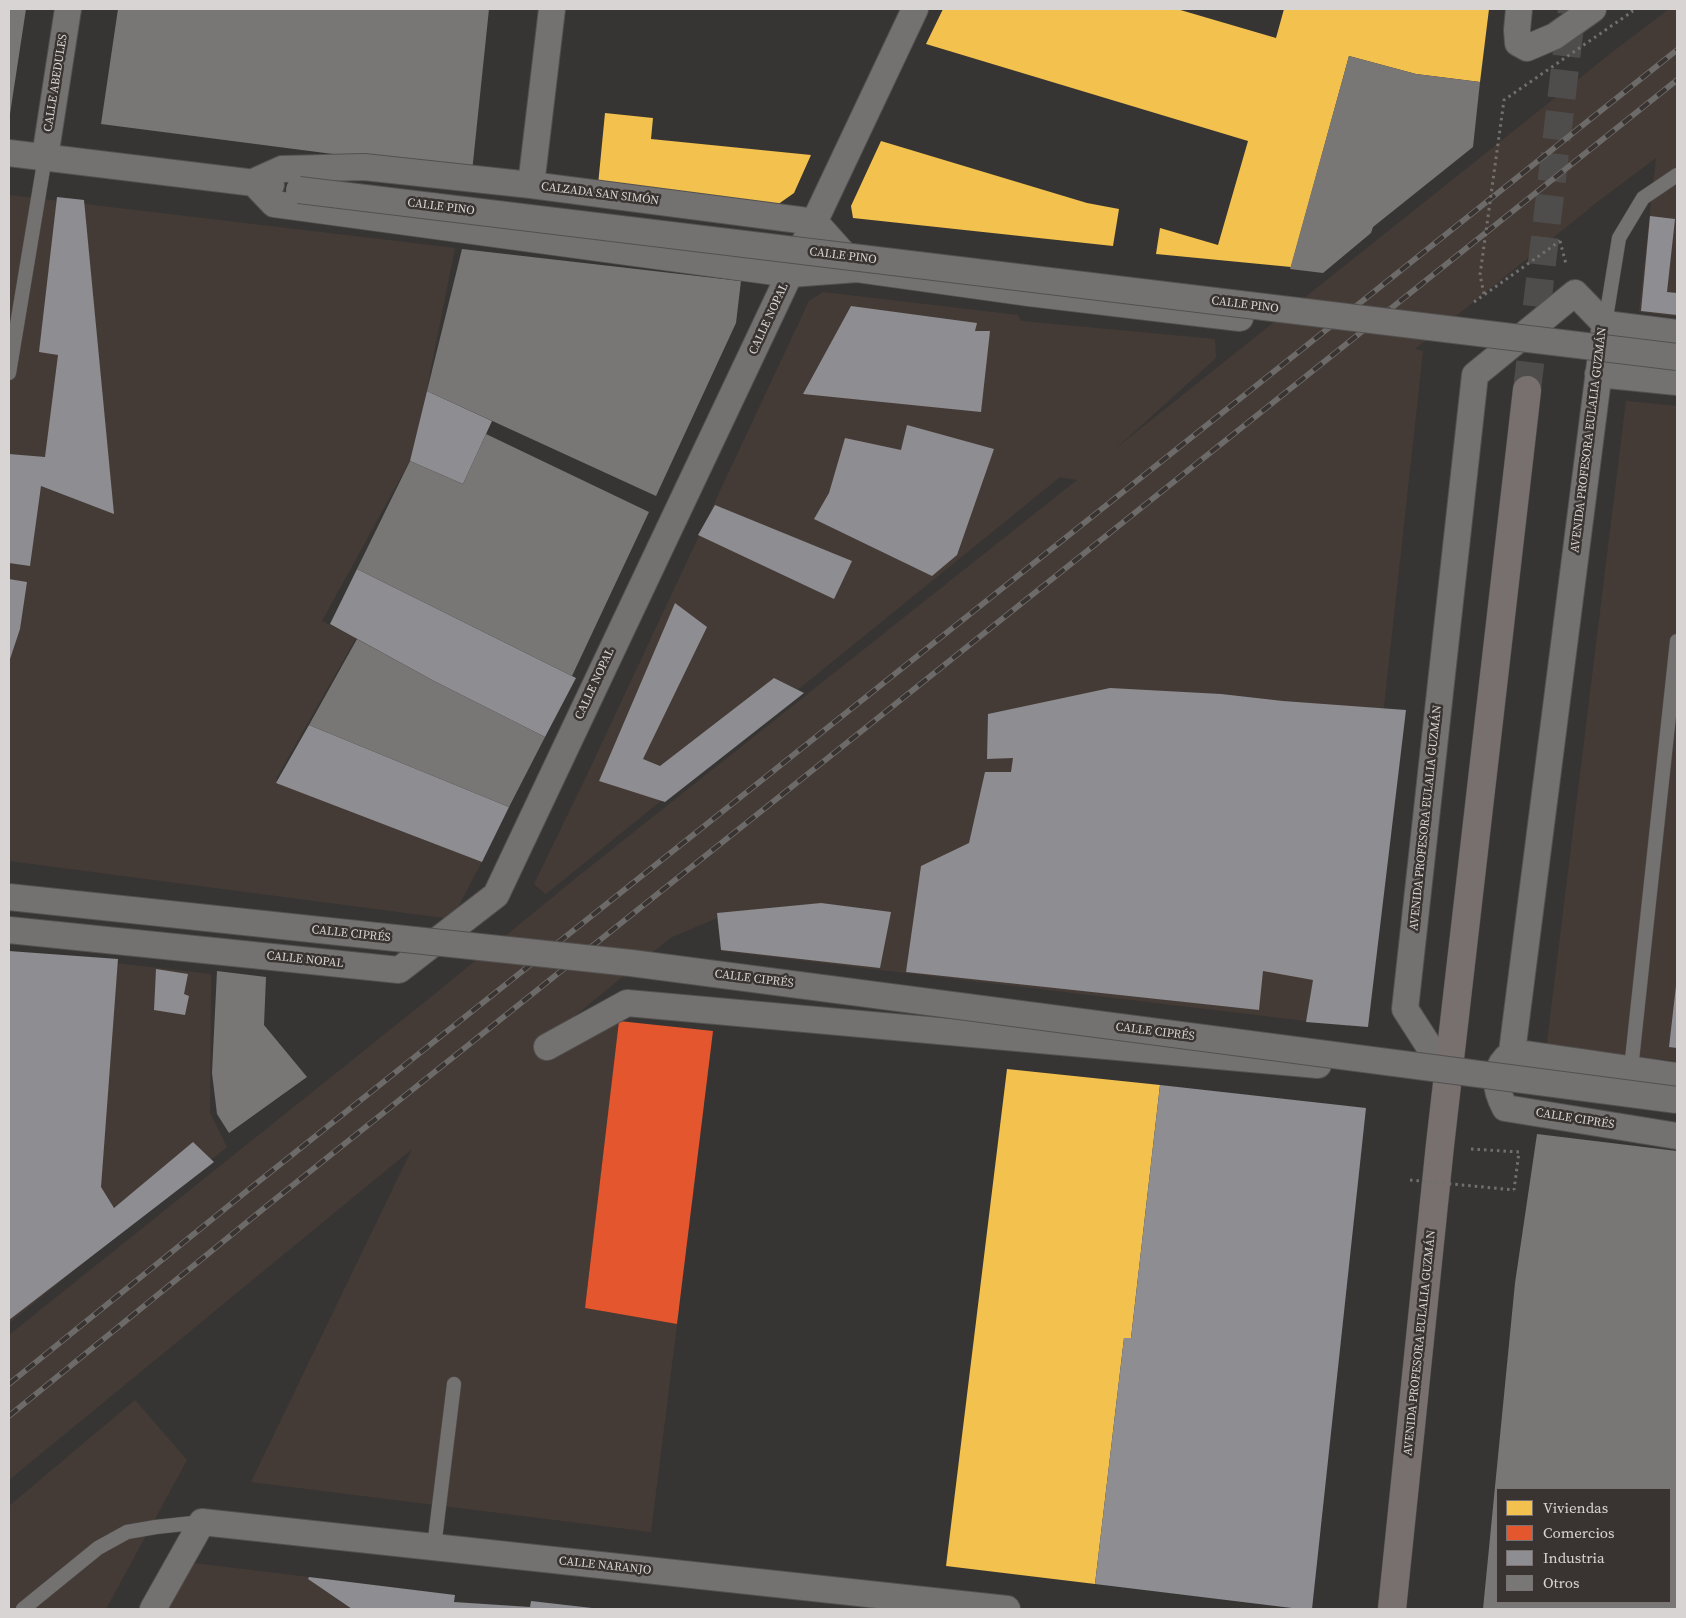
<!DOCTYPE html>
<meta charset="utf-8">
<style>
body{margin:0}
#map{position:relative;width:1686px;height:1618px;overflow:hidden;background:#373533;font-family:"Source Serif 4",serif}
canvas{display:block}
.frame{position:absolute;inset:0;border:10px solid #d8d4d3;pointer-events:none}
.legend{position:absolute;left:1496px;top:1488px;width:175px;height:115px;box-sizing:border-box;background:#393431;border:1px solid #797472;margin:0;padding:6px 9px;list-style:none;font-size:15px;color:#d8d4d3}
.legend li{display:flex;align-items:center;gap:10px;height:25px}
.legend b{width:25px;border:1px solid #797472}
</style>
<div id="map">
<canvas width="1686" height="1618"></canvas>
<div class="frame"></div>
<ul class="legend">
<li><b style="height:14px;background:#f2c14e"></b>Viviendas</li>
<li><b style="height:14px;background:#e4572e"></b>Comercios</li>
<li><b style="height:14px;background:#8d8d92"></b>Industria</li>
<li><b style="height:14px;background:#797776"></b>Otros</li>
</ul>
</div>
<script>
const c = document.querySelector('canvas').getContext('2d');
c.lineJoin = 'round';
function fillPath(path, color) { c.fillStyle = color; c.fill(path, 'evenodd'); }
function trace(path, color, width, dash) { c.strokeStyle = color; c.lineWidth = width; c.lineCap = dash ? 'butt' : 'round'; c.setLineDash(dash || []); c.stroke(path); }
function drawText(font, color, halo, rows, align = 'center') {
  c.font = font + ' "Source Serif 4",serif'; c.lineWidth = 5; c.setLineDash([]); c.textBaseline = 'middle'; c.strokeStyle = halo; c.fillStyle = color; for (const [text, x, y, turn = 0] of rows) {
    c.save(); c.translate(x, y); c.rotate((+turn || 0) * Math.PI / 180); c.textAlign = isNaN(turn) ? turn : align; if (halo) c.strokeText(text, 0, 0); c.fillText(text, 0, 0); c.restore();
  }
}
fillPath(new Path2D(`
 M1669,9H1677V317L1639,312L1656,158L1601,199L1415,349L1423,351L1383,715L1370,856L1348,1026L722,951L717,918L670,938L572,1018L619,1024L585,1308L677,1324L651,1532L251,1482L412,1149L9,1480V1335L431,997L576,878L1077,480L1060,477L546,894L534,884L586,777L809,301L823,292L1018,315L1021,321L1215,339L1216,358L1115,449L1615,50Z
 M9,195L455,248L414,453L322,621L356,638L276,779L482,861L452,919L9,861Z
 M1626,401L1677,406V1061L1642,1057L1546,1050Z
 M9,951L211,974L210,1113L227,1147L9,1323Z
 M135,1400L187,1460L106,1609H9V1506Z
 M177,1561L309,1577L308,1579L352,1609H150Z`), '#453b36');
fillPath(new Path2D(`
 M943,9H1177L1276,38L1284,9H1489L1480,82L1416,74L1349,56L1291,267L1156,254L1160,228L1218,245L1248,141L926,44Z
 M605,113L653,118L651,139L811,155L794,193L777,205L598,185Z
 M881,141L1087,203L1119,209L1113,246L853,218L851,206Z
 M1007,1069L1160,1085L1131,1338H1124L1095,1584L946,1566Z`), '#f2c14e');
fillPath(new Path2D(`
 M619,1021L713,1031L677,1324L585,1308Z`), '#e4572e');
fillPath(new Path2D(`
 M57,197L84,200L114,514L41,486L30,566L9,563V454L45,457L58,355L39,352Z
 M1650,216L1675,219L1667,292L1677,293V315L1641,311Z
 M851,306L977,323L975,331H990L981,412L803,394Z
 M427,391L492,421L463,484L410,461Z
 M907,425L994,449L957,555L932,576L814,519L829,493L845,438L901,450Z
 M715,505L852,561L834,599L698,535Z
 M357,569L576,678L545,737L434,681L330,624Z
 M9,579L27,582L20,629L9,662Z
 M675,603L707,627L643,759L660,766L774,678L804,693L665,802L599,781Z
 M1110,688L1221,694L1283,701L1406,710L1368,1027L1306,1022L1313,980L1263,971L1259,1010L906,972L921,866L969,843L985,772H1011L1013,758L987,759L988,714Z
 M309,725L509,807L482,862L276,783Z
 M821,903L891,912L880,968L721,950L717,913Z
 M9,951L118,959L101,1187L114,1208L193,1142L214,1162L9,1320Z
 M156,969L188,974L184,994L189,996L185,1015L154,1010Z
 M1676,986H1677V1048L1669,1047Z
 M1160,1085L1366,1108L1312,1609H1300L1095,1584L1124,1338H1131Z
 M309,1577L455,1595L454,1602L530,1607L531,1601L592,1608V1609H352L308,1579Z`), '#8d8d92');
fillPath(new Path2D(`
 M9,9H26L10,114H9Z
 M118,9H489L472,172L101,124Z
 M1349,56L1416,74L1480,82L1473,147L1373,227L1371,233L1323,273L1290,269Z
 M462,249L741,281L736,323L656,496L427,391Z
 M486,434L649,512L572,676L357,569L410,461L463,484Z
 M357,639L434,681L545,737L509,807L309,725Z
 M217,971L266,977L264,1025L307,1077L229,1133L217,1114L212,1073Z
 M1537,1134L1677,1151V1609H1483L1515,1283ZM1497,1489H1670V1602H1497Z`), '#797776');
trace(new Path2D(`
 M1527,390L1572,9`), '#4f4d4b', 28, [28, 14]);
const lane = new Path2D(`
 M1605,324L1619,238L1643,198L1677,175
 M9,373L45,157
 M1631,1069L1677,641
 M434,1547L454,1384
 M23,1609L98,1548L127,1532L156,1527L202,1522`);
const street = new Path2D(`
 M1519,9L1517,30L1518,43L1527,48L1555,36L1593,9
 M9,153L271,185
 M45,157L68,9
 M531,185L552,9
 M856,268L815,222L531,185L364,167L282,169L253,182L274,204L790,274L857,269L1029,293L1240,318
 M1605,324L1677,333
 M1598,374L1677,382
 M9,930L399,970L496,895L915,9
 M547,1047L627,1003L1318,1065
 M1512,1052L1677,1076
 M1506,1058C1492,1073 1496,1091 1505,1108L1677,1136
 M1448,1076L1405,1009L1475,375L1575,293L1605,324L1512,1052
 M153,1609L202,1522L1007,1609`);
const secondary = new Path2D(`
 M1392,1609L1440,1145L1527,390`);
trace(lane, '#535150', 15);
trace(street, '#535150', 28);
trace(secondary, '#535150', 29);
trace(new Path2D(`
 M1631,9L1633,11
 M1560,241L1566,264
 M1471,1149L1519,1152L1514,1190`), '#72706e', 3, [2.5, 4]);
trace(lane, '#747271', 14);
trace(street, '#747271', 26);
trace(secondary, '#77706e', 28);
const rail = new Path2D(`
 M9,1384L253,1186L1677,50
 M9,1416L268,1205L1677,80`);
trace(rail, '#6d6b69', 5.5);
trace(rail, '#393431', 4, [11]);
const streetBridge = new Path2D(`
 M299,190L1677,357
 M9,897L631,963L1677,1100`);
trace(streetBridge, '#535150', 28, []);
trace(new Path2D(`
 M1484,294L1480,275L1504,100L1633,11
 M1474,302L1560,241
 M1410,1180L1514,1190`), '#72706e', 3, [2.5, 4]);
trace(streetBridge, '#747271', 26);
drawText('12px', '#d8d4d3', '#393431', [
 ["CALLE ABEDULES",56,83,-81],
 ["CALZADA SAN SIMÓN",600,194,7],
 ["CALLE PINO",441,207,7],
 ["CALLE PINO",843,256,7],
 ["CALLE PINO",1245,305,7],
 ["CALLE NOPAL",769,319,-65],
 ["AVENIDA PROFESORA EULALIA GUZMÁN",1589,440,-83],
 ["CALLE NOPAL",595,684,-65],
 ["AVENIDA PROFESORA EULALIA GUZMÁN",1426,818,-84],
 ["CALLE CIPRÉS",351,934,6],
 ["CALLE NOPAL",305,960,6],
 ["CALLE CIPRÉS",754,979,7],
 ["CALLE CIPRÉS",1155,1032,7],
 ["CALLE CIPRÉS",1575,1119,9],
 ["AVENIDA PROFESORA EULALIA GUZMÁN",1420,1343,-84],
 ["CALLE NARANJO",605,1566,6]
]);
</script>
